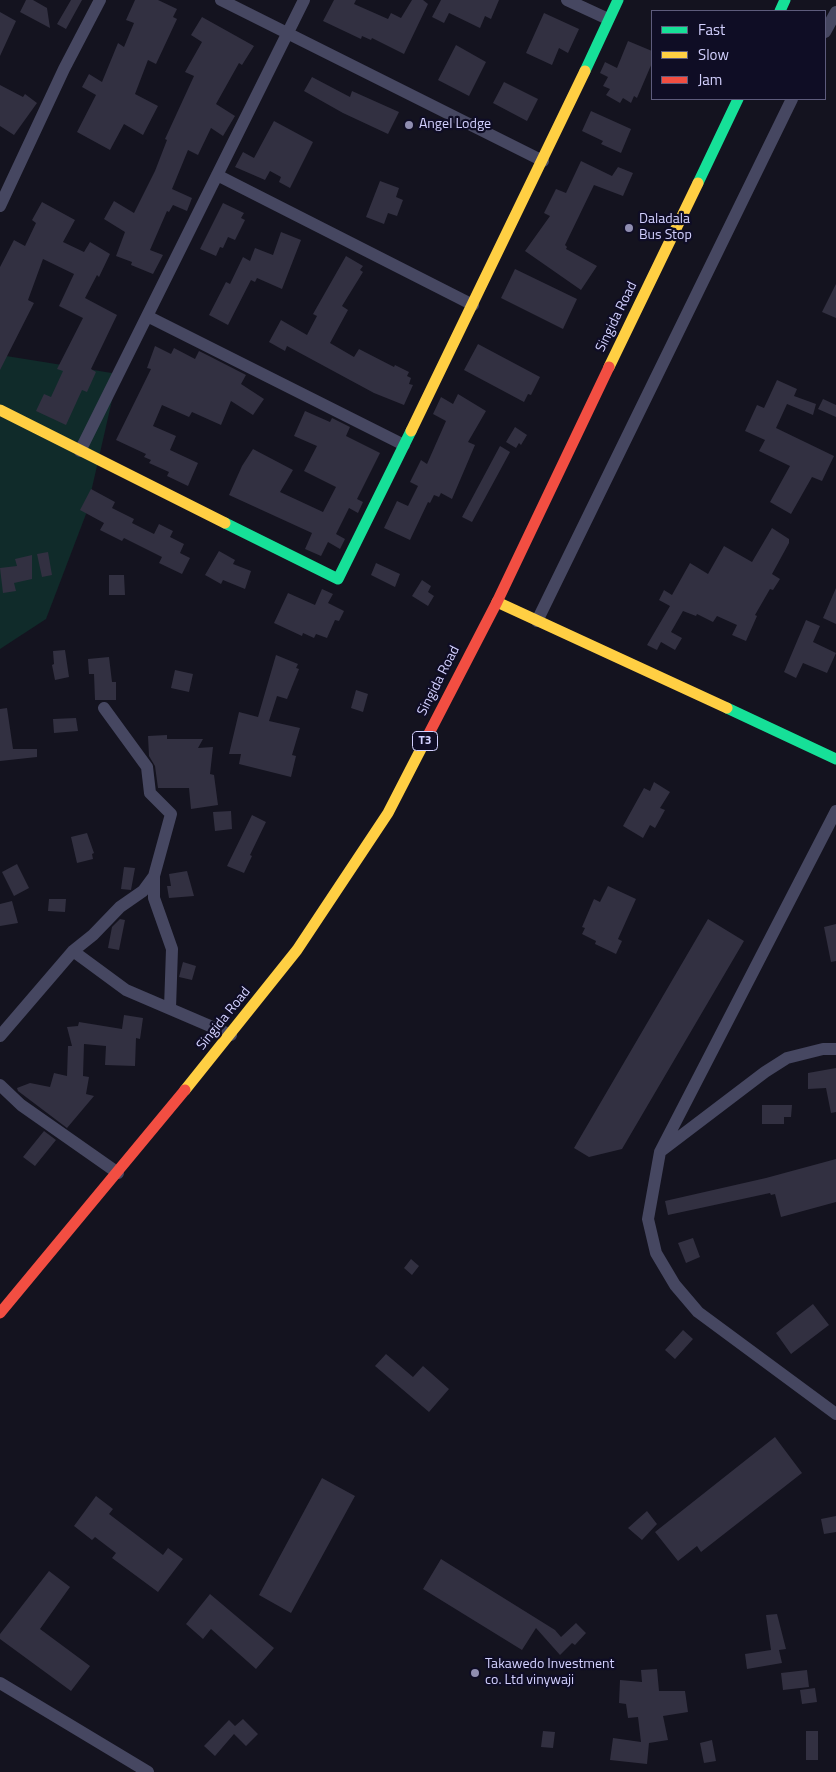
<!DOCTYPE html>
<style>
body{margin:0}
#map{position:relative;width:836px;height:1772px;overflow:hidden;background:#14131f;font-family:"Titillium Web",sans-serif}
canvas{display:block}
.legend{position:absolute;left:651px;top:10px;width:175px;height:90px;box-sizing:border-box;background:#0f0d25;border:1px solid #5d5b7c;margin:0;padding:6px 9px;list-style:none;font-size:15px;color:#d3d1ff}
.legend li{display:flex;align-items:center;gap:10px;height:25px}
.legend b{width:25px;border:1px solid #5d5b7c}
</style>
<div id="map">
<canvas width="836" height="1772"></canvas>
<ul class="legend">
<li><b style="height:6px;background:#16e098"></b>Fast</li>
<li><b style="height:6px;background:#ffcf43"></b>Slow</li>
<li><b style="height:6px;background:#f24e42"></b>Jam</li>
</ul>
</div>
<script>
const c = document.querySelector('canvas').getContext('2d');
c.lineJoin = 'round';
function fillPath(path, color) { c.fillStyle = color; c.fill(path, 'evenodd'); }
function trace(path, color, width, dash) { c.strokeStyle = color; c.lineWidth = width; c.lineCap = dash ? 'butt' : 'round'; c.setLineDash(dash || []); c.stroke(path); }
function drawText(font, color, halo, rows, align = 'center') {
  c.font = font + ' "Titillium Web",sans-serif'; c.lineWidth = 4.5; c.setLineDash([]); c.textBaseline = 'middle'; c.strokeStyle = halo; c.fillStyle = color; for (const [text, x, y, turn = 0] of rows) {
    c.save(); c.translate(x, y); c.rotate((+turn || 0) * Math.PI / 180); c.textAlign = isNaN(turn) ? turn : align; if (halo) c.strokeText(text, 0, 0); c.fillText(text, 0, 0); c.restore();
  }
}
fillPath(new Path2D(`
 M0,355L118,374L86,514L46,619L0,649Z`), '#102b2a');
fillPath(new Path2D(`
 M26,0H33L47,8L50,28L20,12Z
 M71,0H82L66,29L57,24Z
 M135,0H158L177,9L173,17L177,19L156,64L148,60L135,94L158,106L143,135L124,124L110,150L77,132L96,95L82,87L89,74L102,82L118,43L124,47L134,23L126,20Z
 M334,0H356L354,4L388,19L391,13L401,18L412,0H423L428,4L404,54L372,38L371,40L362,36L361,39L323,21Z
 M441,0H499L491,19L485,16L480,28L449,13L444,23L432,17Z
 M0,12L16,21L0,56Z
 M544,13L579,29L568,53L559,48L552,65L526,53Z
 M202,17L254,46L242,65L239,63L216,104L235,116L223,136L211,128L198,155L188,150L172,189L192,198L187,211L173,205L169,212L167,211L150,250L163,255L153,274L131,265L132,262L116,256L125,232L104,219L114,201L134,213L155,171L167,140L165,139L194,76L185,72L202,42L191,35Z
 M628,41L652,51V63L637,98L634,96L631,103L623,98L620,103L606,95L610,89L603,86L608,77L600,73L605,62L617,68Z
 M456,45L486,62L469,96L438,80Z
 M312,77L350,97L352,91L399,112L388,134L343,113L304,91Z
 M504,82L538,99L527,121L493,103Z
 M0,85L23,97L25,94L37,103L14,135L0,126Z
 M591,111L631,129L621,153L601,144L603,141L582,131Z
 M274,121L313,142L290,188L279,182L281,177L270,171L265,180L235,167L243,152L254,158Z
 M581,161L612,176L618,167L633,173L623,196L594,185L565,245L567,247L566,249L597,266L581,290L525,251L550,216L544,213L556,189L566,193Z
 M380,181L399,188L396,197L403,200L397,216L388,213L384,224L366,217Z
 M42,202L75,220L63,242L84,252L90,242L110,254L99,277L97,275L85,298L117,315L91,369L96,372L87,392L82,390L66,425L36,411L44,394L51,397L63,371L57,369L83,318L59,306L74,274L43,259L28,300L34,303L0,370V267L14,240L25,246L36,223L32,220Z
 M223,203L244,213L241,218L245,220L235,240L228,237L223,248L220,247L216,256L200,249Z
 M281,232L301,240L282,289L257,278L255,282L251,280L228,325L209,315L226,282L230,284L243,257L250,261L255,248L273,255Z
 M346,256L363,266L360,270L363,272L342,306L348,310L330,343L354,357L359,349L394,367L395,365L409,372L407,376L411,378L409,384L413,385L404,405L374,393L287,346L285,351L269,342L281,320L307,335L317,316L313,314Z
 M515,269L577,299L563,329L501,298Z
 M836,284V318L822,312Z
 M478,344L540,377L531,395L528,394L524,402L464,370Z
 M155,346L171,354L174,348L195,359L199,351L209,356L246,375L241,384L264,399L253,415L231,401L221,425L192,412L189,417L162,405L153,426L176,436L170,450L198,463L188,486L167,476L169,472L149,463L151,460L144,457L146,454L116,440L151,369L147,368Z
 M777,380L797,389L794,396L816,404L813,415L787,404L776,428L834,456L822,481L812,477L791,514L770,502L790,466L759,451L765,440L745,431L757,405L764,408Z
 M458,394L486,411L468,442L475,445L452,499L441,493L439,497L434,495L430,503L428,502L410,540L384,528L397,501L408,506L418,486L410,482L421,460L427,464L446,421L433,414L441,397L453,404Z
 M823,399L836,405V417L818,409Z
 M305,411L330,422L332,418L350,427L346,436L380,453L357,499L363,502L358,513L349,508L336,534L345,539L340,549L328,542L321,556L305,549L312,533L229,495L242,466L253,449L293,470L280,492L323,512L336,487L304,471L317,446L294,436Z
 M515,427L527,435L521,445L519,443L516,448L506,442Z
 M500,446L510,452L472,522L462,517Z
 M91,489L115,502L112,508L134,519L132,523L154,534L159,524L173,531L170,537L184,544L180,553L190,558L182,574L159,563L162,557L124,538L122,541L100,530L104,523L80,510Z
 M772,528L789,539V543L772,574L780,579L773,590L770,589L755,615L757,616L746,641L732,635L737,625L717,616L713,622L697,614L696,616L683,611L671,632L682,638L675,650L661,642L657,650L647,645L670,606L659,600L664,590L672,595L690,563L708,574L724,546L752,562Z
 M219,551L235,560L233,564L251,571L245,589L223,580L221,584L205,575Z
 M48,552L52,575L42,577L37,554Z
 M32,555V579L14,583L16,591L3,593L0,568L17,566L15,559Z
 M376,563L400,574L395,587L371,575Z
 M109,575H124L125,595H109Z
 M422,580L431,586L428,592L434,596L428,606L412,596Z
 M836,588V624L823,618Z
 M322,589L333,594L328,603L344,611L339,621L335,620L327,638L316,634L314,638L303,633L302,636L274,623L288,593L315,605Z
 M806,620L820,626L813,642L836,653L827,673L803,663L796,678L784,672Z
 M65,650L69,677L55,680L52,665L54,664L53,651Z
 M276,655L298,664L296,668L299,669L287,699L277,696L269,721L300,728L292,755L296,756L291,777L239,764L241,754H229L239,712L258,717Z
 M109,657L112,682H116V700H95L94,674H89L88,659Z
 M175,670L193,674L189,692L171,688Z
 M356,690L368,694L363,712L351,708Z
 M7,708L13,749H37V757L0,761V709Z
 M76,718L78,731L54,733L53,719Z
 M167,735V739H203L198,748L213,747L210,774L214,775L218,805L191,809L189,788H158L155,766L149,756L148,736Z
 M654,782L670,792L660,808L665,810L655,828L650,825L643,838L623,826L644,788L650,791Z
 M231,811L232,829L215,831L213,812Z
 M252,815L266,822L250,855L252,856L244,873L227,866Z
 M87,833L94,853L92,854L93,859L77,863L71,837Z
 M17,864L29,888L14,896L2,872Z
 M124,867L135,868L131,890L121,889Z
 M187,871L194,896L169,898L167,886H171L169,874Z
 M608,886L636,899L618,939L622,941L616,954L595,944L596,941L582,934L585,928L582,927L594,899L600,902Z
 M49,899H66L65,912L48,911Z
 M12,901L18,923L0,926V904Z
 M120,919L125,920L119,950L108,948L112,927Z
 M708,919L744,941L622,1149L589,1157L574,1148Z
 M836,924V961L831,962L824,927Z
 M183,962L196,966L192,980L179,977Z
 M124,1015L143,1018L140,1039L136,1038L135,1066L105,1065L106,1046L84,1044L83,1076L89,1077L86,1094L94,1096L67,1128L18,1091L17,1088L30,1083L50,1087L54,1073L67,1076L68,1046H72L67,1027L78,1026L79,1022L122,1029Z
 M836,1068V1112L831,1113L826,1088L808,1089V1073Z
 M762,1105H792L791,1117H784V1124H762Z
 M44,1131L56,1140L35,1166L23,1157Z
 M836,1159V1202L781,1217L775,1194L771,1195L770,1193L668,1215L665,1201L766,1178Z
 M693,1238L700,1257L686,1263L678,1243Z
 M411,1259L419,1266L412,1275L404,1268Z
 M813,1304L829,1325L791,1354L776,1333Z
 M683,1330L693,1339L675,1359L665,1350Z
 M386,1354L413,1377L423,1366L449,1389L429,1412L375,1366Z
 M775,1437L802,1473L701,1552L697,1546L678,1561L655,1532Z
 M322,1478L355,1496L291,1613L259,1595Z
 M96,1496L113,1509L109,1514L163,1555L168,1548L183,1559L158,1592L112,1558L116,1553L95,1537L92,1540L74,1526Z
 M647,1511L657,1524L642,1540L628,1528Z
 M836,1516V1532L824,1534L821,1519Z
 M441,1559L555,1630L561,1637L576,1623L586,1633L575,1645L572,1643L560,1655L536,1628L522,1650L423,1589Z
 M49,1571L70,1587L40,1629L90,1666L71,1691L0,1639V1634Z
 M210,1594L274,1648L256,1669L211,1629L203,1639L186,1624Z
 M777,1614L786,1649L779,1650L782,1663L747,1669L745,1654L771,1650L766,1615Z
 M657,1669L659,1691H685L688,1712L663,1716L668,1740L649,1743L647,1764L610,1760L613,1738L641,1742L638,1717L628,1718L626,1704L619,1703L620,1680L642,1682L641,1670Z
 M807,1670L809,1687L783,1690L781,1673Z
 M815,1688L817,1702L802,1704L800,1690Z
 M243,1719L258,1734L246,1746L234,1734L215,1756L204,1746L229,1720L235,1726Z
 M543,1731L555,1732L553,1748L541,1747Z
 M806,1731H818V1760H806Z
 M712,1740L716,1761L704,1763L700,1743Z`), '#323041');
trace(new Path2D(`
 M221,0L543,161
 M567,0L608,19
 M825,32L836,12
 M217,175L473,305
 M0,206L64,69L100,0
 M147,316L404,445
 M80,451L304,0
 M537,621L792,99
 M104,708L147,767L150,793L171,814L154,876V898L172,949L170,1008
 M836,811L660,1152L648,1219L656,1253L675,1285L698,1312L836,1414
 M73,951L126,990L231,1035
 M0,1036L73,951L93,935L120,907L143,891L154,876
 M0,1085L21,1105L118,1173
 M661,1151L765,1072L787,1058L823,1049H836
 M0,1683L148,1772`), '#464761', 12);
trace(new Path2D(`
 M780,11L785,0
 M585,71L618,0
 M698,183L738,99
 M225,523L338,579L411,431
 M727,708L836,759`), '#16e098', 11);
trace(new Path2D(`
 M609,367L698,183
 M0,410L225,523
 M411,431L585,71
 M497,602L727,708
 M185,1090L297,950L388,813L423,745`), '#ffcf43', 11);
trace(new Path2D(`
 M423,745L497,602L609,367
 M0,1313L185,1090`), '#f24e42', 11);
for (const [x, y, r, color] of [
 [409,125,5,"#908eb1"],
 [629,228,5,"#908eb1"],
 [475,1673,5,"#908eb1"]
]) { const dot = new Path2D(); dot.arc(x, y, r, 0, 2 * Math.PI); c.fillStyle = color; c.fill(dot); trace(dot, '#0f0d25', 2); }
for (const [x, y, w] of [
 [425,741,25]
]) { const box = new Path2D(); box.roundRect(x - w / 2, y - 9.5, w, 19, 4); c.fillStyle = '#0f0d25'; c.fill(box); trace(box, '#d3d1ff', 1); }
drawText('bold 12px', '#d3d1ff', null, [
 ["T3",425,741]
]);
drawText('14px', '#d3d1ff', '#0f0d25', [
 ["Angel Lodge",419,125],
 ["Daladala",639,220],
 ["Bus Stop",639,236],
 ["Takawedo Investment",485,1665],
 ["co. Ltd vinywaji",485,1681]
], 'left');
drawText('14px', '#d3d1ff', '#0f0d25', [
 ["Singida Road",617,317,-64],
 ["Singida Road",439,681,-63],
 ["Singida Road",224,1019,-51]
]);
</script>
